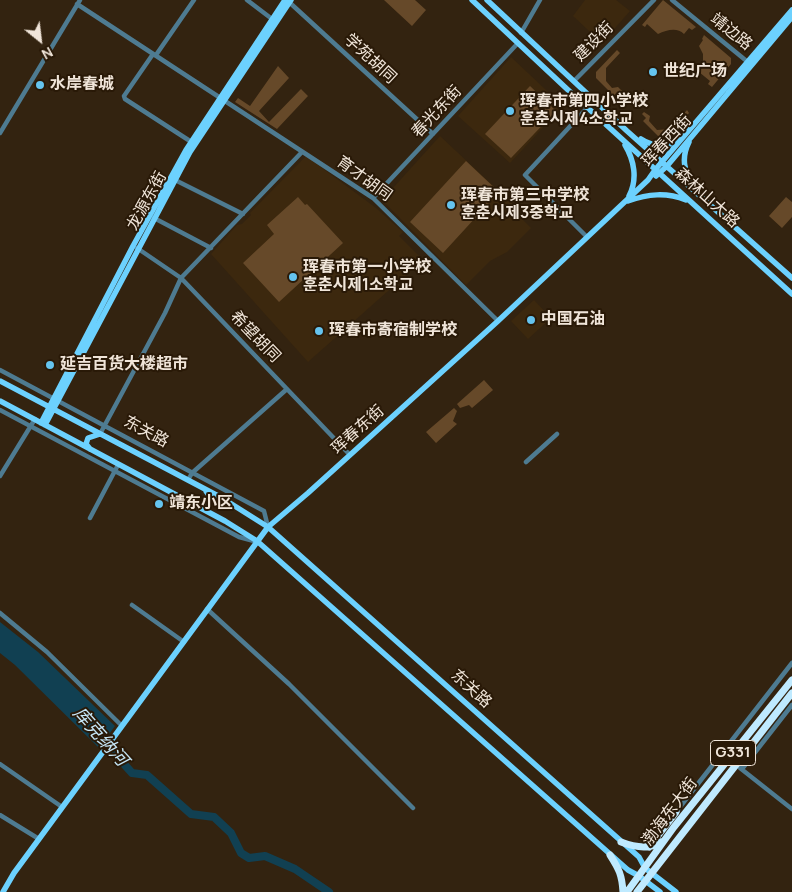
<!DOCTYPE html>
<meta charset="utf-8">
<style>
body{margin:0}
#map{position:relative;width:792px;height:892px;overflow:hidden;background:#332310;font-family:Manrope,sans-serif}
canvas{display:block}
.north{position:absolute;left:15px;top:15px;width:50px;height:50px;-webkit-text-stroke:4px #291907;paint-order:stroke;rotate:151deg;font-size:14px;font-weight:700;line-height:20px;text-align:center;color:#f0e5d9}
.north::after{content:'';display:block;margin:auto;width:18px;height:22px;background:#f0e5d9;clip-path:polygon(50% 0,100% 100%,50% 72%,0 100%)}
</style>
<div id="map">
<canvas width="792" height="892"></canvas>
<div class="north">N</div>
</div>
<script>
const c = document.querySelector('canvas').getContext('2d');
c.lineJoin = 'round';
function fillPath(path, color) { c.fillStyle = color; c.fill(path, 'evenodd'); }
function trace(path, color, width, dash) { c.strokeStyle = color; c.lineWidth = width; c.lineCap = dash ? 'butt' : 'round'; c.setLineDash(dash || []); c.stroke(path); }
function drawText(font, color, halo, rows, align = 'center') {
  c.font = font + ' Manrope,"Noto Sans SC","Noto Sans KR",sans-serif'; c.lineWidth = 4; c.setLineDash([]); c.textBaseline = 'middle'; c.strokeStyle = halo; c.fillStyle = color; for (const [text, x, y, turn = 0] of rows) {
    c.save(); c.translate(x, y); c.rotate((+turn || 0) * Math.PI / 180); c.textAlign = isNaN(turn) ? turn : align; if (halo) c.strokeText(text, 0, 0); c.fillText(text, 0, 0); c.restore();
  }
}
fillPath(new Path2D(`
 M585,0H616L630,11L602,43L573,16Z
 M511,57L563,106L510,163L458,116Z
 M440,136L520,211L518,215L531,228L507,252L490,261L466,285L382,200Z
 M306,156L376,208L403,232L399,236L423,260L308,362L211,254L237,225L242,224L251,215L250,213Z
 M534,300L551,318L528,339L511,321Z`), '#3c280e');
fillPath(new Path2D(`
 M384,0H415L426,10L412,26Z
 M663,0L696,27L692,30L689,28L684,34C677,27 667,30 658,34L647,24L645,27L642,25Z
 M704,35L731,58V64L712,87L708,84L710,81L699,72L703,66V54L699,46L703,40L702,39Z
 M617,50L620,53L606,68V81L612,88L618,87L625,94L623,96L618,92L614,96L596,78V72Z
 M278,66L289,78L259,111L269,122L301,89L308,96L277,129L235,102L238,98L250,106Z
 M530,86L556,111L511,158L485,134Z
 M687,110L689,113L667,139H661L643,121L646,118L642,114L644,112L650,116L649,121L657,130L671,129Z
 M466,161L499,192L443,253L410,222Z
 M298,197L305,205L307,204L343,243L279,302L243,263L274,234L267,225Z
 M786,197L792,202V217L782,228L769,216Z
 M484,380L493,390L472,408L469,405L460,408L457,404Z
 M454,408L457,411L453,421L457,424L436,443L426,432Z`), '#664929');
fillPath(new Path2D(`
 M0,622L38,652L115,726L99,748L15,665L0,653Z`), '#114052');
trace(new Path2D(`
 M98,735L132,773L147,775L191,814L214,817L231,833L241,853L249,858L265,856L295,869L329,892`), '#114052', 8);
trace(new Path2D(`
 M247,0L272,19
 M672,0L749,63
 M289,2L433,134
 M77,4L373,198L498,321
 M521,33L540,0
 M153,54L124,96L125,99L193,143
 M156,55L194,0
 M574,81L654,0
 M0,133L80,0
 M175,180L243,214
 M373,198L518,43
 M154,218L211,248
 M587,237L525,175L587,108
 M137,248L181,278L350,455
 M0,370L264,511L268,527
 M0,410L239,537L254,541
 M100,434L165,313L181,278L302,152
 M526,462L557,434
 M0,476L35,419
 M188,480L192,473L287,389
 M90,518L118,465
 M132,605L184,642
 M207,609L289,684L413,808
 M0,613L47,652L122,726
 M0,764L62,807
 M740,768L792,809
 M742,769L792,705
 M676,812L792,663
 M0,815L39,839`), '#4e7b91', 4.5);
trace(new Path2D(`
 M472,0L567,89L792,294
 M487,0L627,131L792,278
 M641,139C653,147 668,148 681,138
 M689,142C680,160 685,172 695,189
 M625,145C634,160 638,179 629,196
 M656,176L667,166L792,17
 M628,201C648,194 666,192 686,200
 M0,381L222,498L268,527L639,857L645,868L676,892
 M0,401L225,521L257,541L628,870L639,876L660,892
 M41,423L133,246L186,150L285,0
 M45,425L190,152L291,0
 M90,449L86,444L88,438L100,434
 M197,504L203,505L209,501V495L206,491
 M3,892L14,873L39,839L268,527L308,493L498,321L648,180L655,170L792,10`), '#6cd1fe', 5.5);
trace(new Path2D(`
 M621,842C634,847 649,850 661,842
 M649,847L676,812
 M610,855C619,869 622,875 623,892
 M627,892L674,827L792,680
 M637,892L792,693`), '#bfeaff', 7);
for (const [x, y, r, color] of [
 [653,72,5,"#65c4ef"],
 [40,85,5,"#65c4ef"],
 [510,111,5,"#65c4ef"],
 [451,205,5,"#65c4ef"],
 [293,277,5,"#65c4ef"],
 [531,320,5,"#65c4ef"],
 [319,331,5,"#65c4ef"],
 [50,365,5,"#65c4ef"],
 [159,504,5,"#65c4ef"]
]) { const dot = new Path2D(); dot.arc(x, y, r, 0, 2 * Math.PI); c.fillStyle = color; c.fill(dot); trace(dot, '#291907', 2); }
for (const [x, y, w] of [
 [733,753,45]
]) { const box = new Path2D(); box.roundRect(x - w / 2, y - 12.5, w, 25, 4); c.fillStyle = '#291907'; c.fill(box); trace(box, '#f0e5d9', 1); }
drawText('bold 15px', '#f0e5d9', null, [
 ["G331",733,753]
]);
drawText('16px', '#f0e5d9', '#291907', [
 ["靖边路",731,32,39],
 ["建设街",594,42,-45],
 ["学苑胡同",370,59,43],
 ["春光东街",437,112,-47],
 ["珲春西街",667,141,-47],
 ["育才胡同",364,179,36],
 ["森林山大路",707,198,42],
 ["龙源东街",147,201,-61],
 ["希望胡同",255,337,46],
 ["珲春东街",358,430,-42],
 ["东关路",146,432,28],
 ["东关路",471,689,42],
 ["渤海东大街",670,812,-53]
]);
drawText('bold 16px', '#f0e5d9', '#291907', [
 ["世纪广场",663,72],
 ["水岸春城",50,85],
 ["珲春市第四小学校",520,102],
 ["훈춘시제4소학교",520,120],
 ["珲春市第三中学校",461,196],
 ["훈춘시제3중학교",461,214],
 ["珲春市第一小学校",303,268],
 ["훈춘시제1소학교",303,286],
 ["中国石油",541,320],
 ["珲春市寄宿制学校",329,331],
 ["延吉百货大楼超市",60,365],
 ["靖东小区",169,504]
], 'left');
drawText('italic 18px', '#c6e7f8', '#291907', [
 ["库克纳河",100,737,48]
]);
</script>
